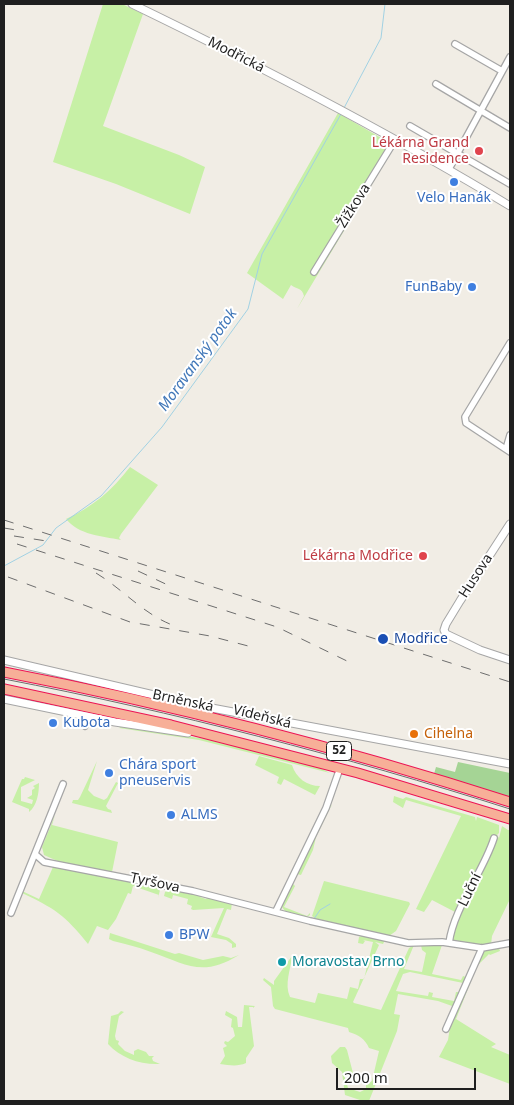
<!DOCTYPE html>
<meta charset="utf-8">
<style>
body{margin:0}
#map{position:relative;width:514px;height:1105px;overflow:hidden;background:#f1ede5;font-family:"Noto Sans",sans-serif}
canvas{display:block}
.frame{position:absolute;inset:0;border:5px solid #1f1f1f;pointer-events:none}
.scale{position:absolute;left:336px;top:1068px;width:140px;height:22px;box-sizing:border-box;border:2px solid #1f1f1f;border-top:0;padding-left:6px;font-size:15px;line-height:18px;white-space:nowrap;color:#1f1f1f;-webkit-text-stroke:4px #fff;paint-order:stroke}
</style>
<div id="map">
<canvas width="514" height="1105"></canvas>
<div class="frame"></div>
<div class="scale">200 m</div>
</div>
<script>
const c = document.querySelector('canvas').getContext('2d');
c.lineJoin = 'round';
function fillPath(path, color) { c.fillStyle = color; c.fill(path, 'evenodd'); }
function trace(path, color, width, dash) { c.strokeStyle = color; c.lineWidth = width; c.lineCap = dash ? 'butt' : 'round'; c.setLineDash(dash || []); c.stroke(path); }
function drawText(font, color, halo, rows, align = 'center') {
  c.font = font + ' "Noto Sans",sans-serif'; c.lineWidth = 4; c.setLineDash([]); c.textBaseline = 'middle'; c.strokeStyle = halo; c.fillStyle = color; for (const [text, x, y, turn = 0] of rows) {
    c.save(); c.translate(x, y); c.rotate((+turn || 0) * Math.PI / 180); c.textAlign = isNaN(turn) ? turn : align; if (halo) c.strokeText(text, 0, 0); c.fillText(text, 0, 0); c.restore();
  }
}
fillPath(new Path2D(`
 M103,4H122L143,14L103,126L179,155L205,167L190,214L116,184L53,162Z
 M338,113L395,146L297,309L304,296C302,287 297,290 291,285L283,299L247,273Z
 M130,467L158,485L121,534L119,538L121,540C101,536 79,535 66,519C93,507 112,490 130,467Z
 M122,726L206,739L320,768L330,773L199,740L119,728Z
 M259,756L292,765C296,778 307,786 320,786L315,795L284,779L281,785L277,783L279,777L255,765Z
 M97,761L88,790L94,796L104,800L107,798L116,782L118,783L106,806L108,809L111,810L112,813L72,803L73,800H78L80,797Z
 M25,777L35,780L21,787V801L32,804L33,800L27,798L32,795V790L35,788L33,786L39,783C39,793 37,806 29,812V809L12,802L22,779H24Z
 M394,796L403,799L406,797L475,817L476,821L477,817L499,825V833L497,835L499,838L502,826L508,830H510V899L492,936L491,945H483L452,940C458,906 480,876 495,845L494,843L485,857L482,856L484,859L454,918L451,920L455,912L432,900L424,912L416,909L461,816L406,800L403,808L393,802Z
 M332,804L316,837L313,850L301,875L297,874L293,884L295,886L284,907L307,916L310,913V915L307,917L285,911L282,907L284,901L329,806L331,807Z
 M55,815L52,825L118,842L112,872L62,863L44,855L42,847Z
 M53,867L159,887L160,890L158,898L159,895L133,886L131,894L128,893L116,919L108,930L97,926L88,944C65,915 54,908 22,893V891L39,899Z
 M324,881L409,902L410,904L396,931L389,936L316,919L312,916Z
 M169,889L201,895L200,897L206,899L208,897L232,903L231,910L227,909L217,934L229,938L236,944V947L232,948V944L226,940L211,937L224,908L193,910L191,909L192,906L187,904L188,899L173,895L172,899L164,896L163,900L165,892Z
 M110,933L175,954L179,953L203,960L223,956L231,958L239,955C202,978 186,964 151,952C138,947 125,944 113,941L109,939Z
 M364,935L385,940L383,944L375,942L379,945L353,1002L354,1003L381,1010L409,948L414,945L404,969L422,972L426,953L422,950L421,945H442L432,974L461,980L463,976L466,977L465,982L463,983L410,972L403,974L396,991L428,996L429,992L433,993L432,997L454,1001L456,992H461L455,1005L452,1006L438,1001L398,994L394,1014L400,1015L397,1031L369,1101H363L345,1095L342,1072L332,1063L331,1056L340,1047H345L347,1050L353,1073L352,1075L344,1073L348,1088L360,1092L366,1089V1084L372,1081L379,1051L369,1048C365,1039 359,1035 349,1032L348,1028L275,1009L273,1006L271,987L263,980L264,978L274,985V981L292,956C291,969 284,984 290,997L315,1003L318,993L347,999L350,987L358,989L360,979H364L373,942L363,940L365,941L363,944L358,943L359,937Z
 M499,948L500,951L490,955L489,954L477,966L456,1019L496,1044L491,1047L510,1055V1084L439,1057L448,1040L450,1027L482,953L486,950Z
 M244,1005L255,1006L253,1008V1007H249L254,1046L246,1058V1063C237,1067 229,1065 220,1064L225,1056L223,1048L227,1046L224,1043L225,1041L228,1042L235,1036L233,1028L231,1027L232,1019L225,1015L226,1011L237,1017L238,1027H242Z
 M121,1011L124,1012L119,1016L115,1036L116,1040L119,1041L118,1044L125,1051L134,1055V1051L138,1049L146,1052L149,1056H154L152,1058L153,1061L160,1064C140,1065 121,1058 108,1044L111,1016L118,1014Z`), '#c7f0a6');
fillPath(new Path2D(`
 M458,762L510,773V798L434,774L436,767L455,772Z`), '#a5d495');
trace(new Path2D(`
 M344,108L381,38L385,4
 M4,566L43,545L56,528L101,496L162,427L248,309L262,254L341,114
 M314,919L320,910L330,904`), '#a1d1e3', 1);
const minor = new Path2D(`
 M455,44L502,71
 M436,84L510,128
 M410,126L510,184
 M449,169L510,57
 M314,272L395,140
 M510,343L465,417L466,423L510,452
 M506,449L510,435
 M85,726L89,717
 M35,854L44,862L193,891L310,921L408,943L442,942L482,948L510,943
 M276,911L326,808L340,768
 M11,913L63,784
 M449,943C454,907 483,873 494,838
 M446,1029L482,948`);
const tertiary = new Path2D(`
 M132,4C260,66 388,132 510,206
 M510,524L460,601L446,624L444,630L446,634L480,650L510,660
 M4,660L201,706L510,764
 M4,699L115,722L188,733`);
const trunk = new Path2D(`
 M4,672C175,705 344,749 510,802
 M4,689L171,725L358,773L510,819`);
trace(minor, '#a6a6a6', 8);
trace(tertiary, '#a6a6a6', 9);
trace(trunk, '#ec1454', 11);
trace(minor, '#fff', 5.5);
trace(tertiary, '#fff', 7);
trace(trunk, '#f7af98', 9);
trace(new Path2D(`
 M4,679C175,712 344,756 510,809`), '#6d6d6d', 1);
trace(new Path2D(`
 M4,520L510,682
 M4,528L22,531
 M14,536L53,542
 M17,544L277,627L349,662
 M138,571L172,587
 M96,573C124,590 144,615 175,626
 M8,577L130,622L210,636L252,647`), '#6d6d6d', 1, [10, 10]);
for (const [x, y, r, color] of [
 [479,151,5,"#e0444e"],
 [454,182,5,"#3f7fe0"],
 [472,287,5,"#3f7fe0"],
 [423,556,5,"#e0444e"],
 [383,639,6,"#1a4fb4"],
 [53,723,5,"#3f7fe0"],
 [414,734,5,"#e8710a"],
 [109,773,5,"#3f7fe0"],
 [171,815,5,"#3f7fe0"],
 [169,935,5,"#3f7fe0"],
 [282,962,5,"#0f9aa8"]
]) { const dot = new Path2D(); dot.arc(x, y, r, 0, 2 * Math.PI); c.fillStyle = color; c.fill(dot); trace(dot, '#fff', 2); }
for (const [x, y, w] of [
 [339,751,25]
]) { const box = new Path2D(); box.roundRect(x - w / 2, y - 9.5, w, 19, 4); c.fillStyle = '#fff'; c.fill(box); trace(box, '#1f1f1f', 1); }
drawText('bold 12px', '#1f1f1f', null, [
 ["52",339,751]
]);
drawText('14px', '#1f1f1f', '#fff', [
 ["Modřická",236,55,27],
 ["Žižkova",354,206,-58],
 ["Husova",476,576,-57],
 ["Brněnská",183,701,12],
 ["Vídeňská",262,717,14],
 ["Tyršova",155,883,12],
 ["Luční",470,890,-64]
]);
drawText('14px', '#be3a42', '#fff', [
 ["Lékárna Grand",469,143],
 ["Residence",469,159],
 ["Lékárna Modřice",413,556]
], 'right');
drawText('14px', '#366cbe', '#fff', [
 ["Velo Hanák",454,198,"center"],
 ["FunBaby",462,287,"right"],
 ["Kubota",63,723],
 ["Chára sport",119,765],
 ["pneuservis",119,781],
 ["ALMS",181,815],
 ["BPW",179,935]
], 'left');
drawText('14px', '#164399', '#fff', [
 ["Modřice",394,639]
], 'left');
drawText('14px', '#c56008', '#fff', [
 ["Cihelna",424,734]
], 'left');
drawText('14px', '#0d838f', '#fff', [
 ["Moravostav Brno",292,962]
], 'left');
drawText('italic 15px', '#4278b9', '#fff', [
 ["Moravanský potok",198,360,-54]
]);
</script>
